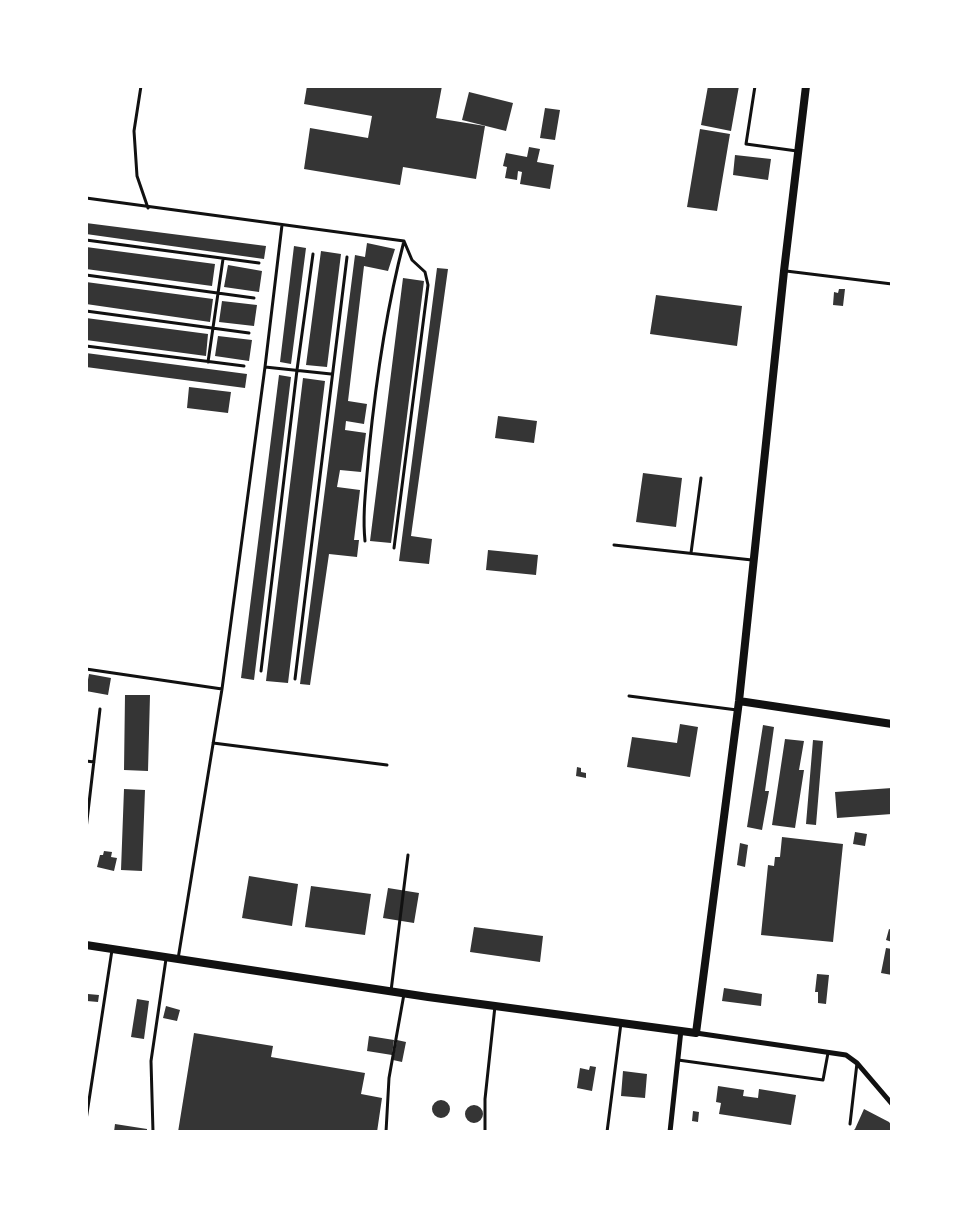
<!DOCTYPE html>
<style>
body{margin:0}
#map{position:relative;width:978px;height:1218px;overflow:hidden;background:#fff;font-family:Helvetica,sans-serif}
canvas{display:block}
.frame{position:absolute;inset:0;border:88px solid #fff;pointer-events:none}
</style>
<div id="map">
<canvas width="978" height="1218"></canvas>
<div class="frame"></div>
</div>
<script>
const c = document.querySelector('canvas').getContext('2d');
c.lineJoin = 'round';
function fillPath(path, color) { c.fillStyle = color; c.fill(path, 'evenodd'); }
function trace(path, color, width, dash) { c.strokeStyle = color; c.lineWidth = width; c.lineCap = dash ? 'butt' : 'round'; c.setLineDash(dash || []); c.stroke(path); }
fillPath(new Path2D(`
 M307,86H355L368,88L369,86H442L436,118L485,126L476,179L403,167L400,185L304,169L310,128L368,138L372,116L304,104Z
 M708,86H739L731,131L701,125Z
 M469,92L513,103L506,131L462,120Z
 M545,108L560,110L555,140L540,138Z
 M700,129L730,134L717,211L687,207Z
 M529,147L540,149L537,162L554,165L550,189L520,184L522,172L518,171L517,180L505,178L507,167L503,166L506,153L527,157Z
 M735,155L771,159L768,180L733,175Z
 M86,223L266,246L264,259L86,234Z
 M367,243L395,249L388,271L364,266L348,401L367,404L364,424L346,421L345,430L366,433L361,472L340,470L337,487L360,490L354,540H359L357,557L329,554L310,685L300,684L355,255L365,257Z
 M294,246L306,248L291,364L280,362Z
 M86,247L215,264L212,286L86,269Z
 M321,251L341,254L327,367L306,365Z
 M228,265L262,271L259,292L224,287Z
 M437,268L448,269L411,536L432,539L429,564L399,561Z
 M403,278L424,281L391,543L370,541Z
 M86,282L213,299L210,322L86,304Z
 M839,289H845L843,306L833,305L834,292L838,293Z
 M656,295L742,306L737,346L650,334Z
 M222,301L257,305L254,326L219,322Z
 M86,318L208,334L206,356L86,340Z
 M218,336L252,340L249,361L215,356Z
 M86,353L247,374L245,388L86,367Z
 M279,375L291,377L254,680L241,678Z
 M303,378L325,381L288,683L266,681Z
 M189,387L231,392L228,413L187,408Z
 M498,416L537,421L534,443L495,438Z
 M643,473L682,478L676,527L636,522Z
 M488,550L538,555L536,575L486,570Z
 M89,674L111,678L108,695L86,691Z
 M125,695H150L148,771L124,770Z
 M680,724L698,727L690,777L627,767L632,737L677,743Z
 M763,725L774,727L765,791H769L762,830L747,827Z
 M785,739L804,741L799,770H804L795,828L772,825Z
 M813,740L823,741L816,825L806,824Z
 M577,767L581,768V772L586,773V778L576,776Z
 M892,788V814L837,818L835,792Z
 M124,789L145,790L142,871L121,870Z
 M855,832L867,834L865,846L853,844Z
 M782,837L843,844L833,942L761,935L768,865L774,866L775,857H780Z
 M740,843L748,845L745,867L737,865Z
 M104,851L112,852L111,857L117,858L114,871L97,867L100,855H103Z
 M249,876L298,884L292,926L242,918Z
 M311,886L371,894L365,935L305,927Z
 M388,888L419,893L414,923L383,918Z
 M474,927L543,936L540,962L470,952Z
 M889,929L892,930V942L886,940Z
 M886,948L892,949V975L881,973Z
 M817,974L829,975L826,1004L818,1003V992H815Z
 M724,988L762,994L761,1006L722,1001Z
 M88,994L99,995L98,1002L87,1001Z
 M137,999L149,1001L144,1039L131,1037Z
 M166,1006L180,1010L177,1021L163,1018Z
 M194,1033L273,1046L271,1057L365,1073L361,1094L382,1098L377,1132H178Z
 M369,1036L394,1040L392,1055L367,1051Z
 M397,1040L406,1042L402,1062L393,1060Z
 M590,1066L596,1067L592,1091L577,1088L580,1068L589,1070Z
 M623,1071L647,1074L645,1098L621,1096Z
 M718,1086L744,1090L743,1096L758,1098L759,1089L796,1095L791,1125L719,1114L721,1103L716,1102Z
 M432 1109a9 9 0 1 1 18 0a9 9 0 1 1-18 0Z
 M465 1114a9 9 0 1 1 18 0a9 9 0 1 1-18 0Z
 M864,1109L889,1122L892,1126V1132H852L855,1129Z
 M693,1111L699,1112L698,1122L692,1121Z
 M115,1124L147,1129V1132H114Z`), '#353535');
trace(new Path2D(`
 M141,86L134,131L137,176L148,208
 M755,86L746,144L797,151
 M86,198L404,241L412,260L425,272L428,285L394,548
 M86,240L259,263
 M786,271L892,284
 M86,275L254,298
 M86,311L249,333
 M86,346L244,366
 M208,362L223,259
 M265,367L331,374
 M365,541C362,511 367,481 369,450C376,380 386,310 404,241
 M614,545L752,560
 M691,553L701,478
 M86,669L222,689
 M261,671L297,370L313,254
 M295,679L347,257
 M629,696L737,710
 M213,743L387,765
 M86,761L94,762
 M86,829L100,709
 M178,959L222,689L265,367L282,225
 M391,991L408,855
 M678,1060L823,1080L828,1053
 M86,1120L112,950
 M850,1124L857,1063
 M153,1132L151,1061L166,959
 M386,1132L389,1078L404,994
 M485,1132V1099L495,1006
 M607,1132L621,1023`), '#111', 3);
trace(new Path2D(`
 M696,1033L846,1055L857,1063L892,1104
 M670,1132L681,1030`), '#111', 5);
trace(new Path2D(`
 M739,701L892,724
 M86,945L428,997L696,1033L739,701L784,271L806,86`), '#111', 8);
</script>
